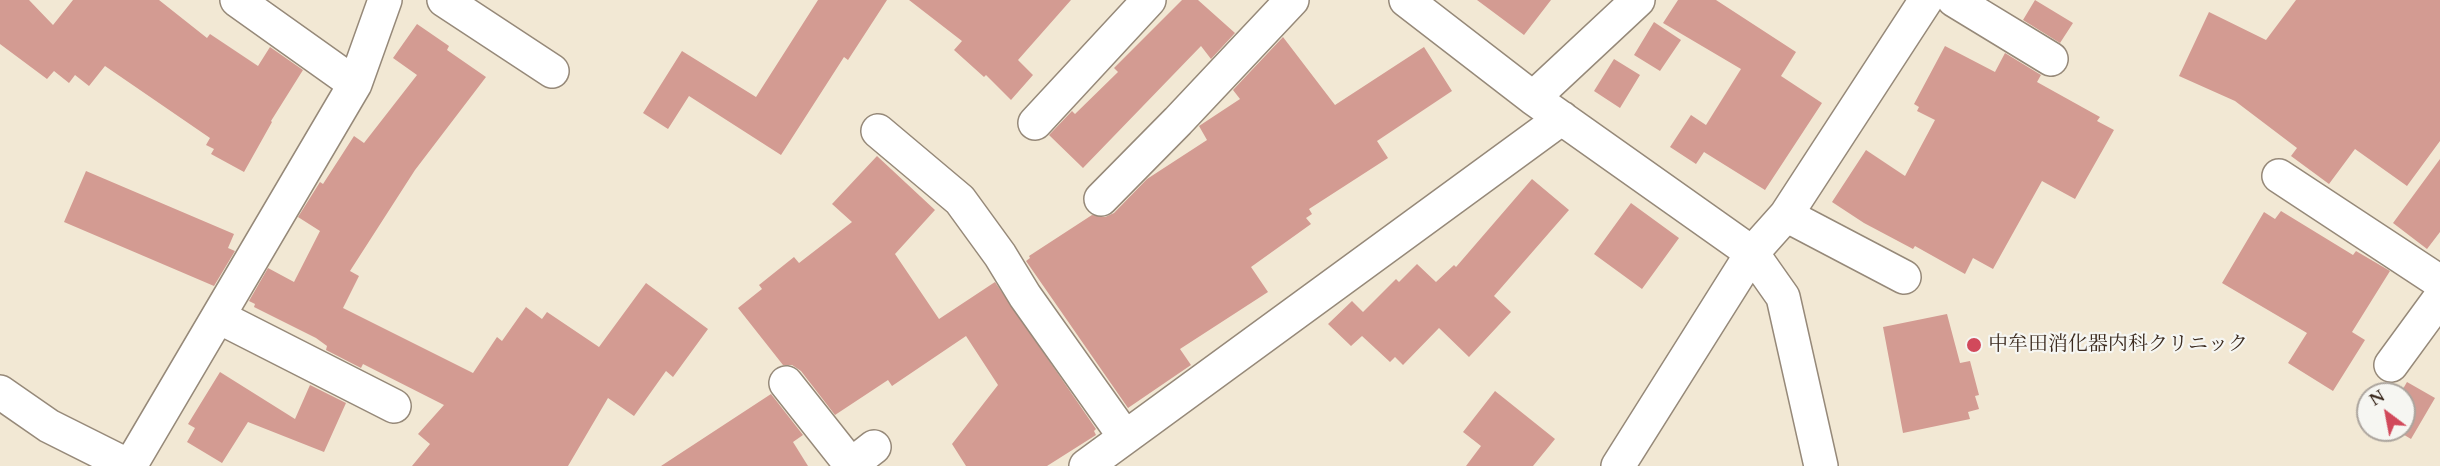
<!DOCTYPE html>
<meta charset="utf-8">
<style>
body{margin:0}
#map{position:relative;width:2440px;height:466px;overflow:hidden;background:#f2e8d4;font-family:Cardo,serif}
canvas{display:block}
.north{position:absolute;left:2356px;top:382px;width:60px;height:60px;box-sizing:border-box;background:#f6f6f2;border:2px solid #aba49d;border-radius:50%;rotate:328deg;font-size:16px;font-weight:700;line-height:24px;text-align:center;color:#3b2a1e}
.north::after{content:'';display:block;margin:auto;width:21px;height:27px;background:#d1495b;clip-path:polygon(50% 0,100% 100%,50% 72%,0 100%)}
</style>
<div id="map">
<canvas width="2440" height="466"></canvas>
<div class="north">N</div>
</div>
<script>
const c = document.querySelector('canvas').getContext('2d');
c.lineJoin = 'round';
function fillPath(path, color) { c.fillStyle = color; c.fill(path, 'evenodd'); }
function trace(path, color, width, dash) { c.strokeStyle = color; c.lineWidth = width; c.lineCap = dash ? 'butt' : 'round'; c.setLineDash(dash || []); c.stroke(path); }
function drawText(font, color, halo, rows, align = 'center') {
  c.font = font + ' Cardo,"Noto Serif JP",serif'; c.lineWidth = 4.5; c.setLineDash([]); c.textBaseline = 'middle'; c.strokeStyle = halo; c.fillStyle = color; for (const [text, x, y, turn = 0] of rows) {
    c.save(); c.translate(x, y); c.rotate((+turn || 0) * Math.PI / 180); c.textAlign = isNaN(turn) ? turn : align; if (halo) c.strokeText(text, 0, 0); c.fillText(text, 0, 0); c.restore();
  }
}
fillPath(new Path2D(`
 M0,0H29L53,25L73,0H159L207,38L210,34L258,66L270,47L303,70L271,121L272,122L244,172L211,154L214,149L206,145L210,138L105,66L89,86L75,75L69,83L54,71L47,79L0,44Z
 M818,0H887L848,60L844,57L781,155L689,96L668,129L643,113L682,51L756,97Z
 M909,0H1071L1018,60L1033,75L1011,100L986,75L984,77L954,50L962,41Z
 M1182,0H1198L1235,33L1211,59L1201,46L1083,168L1049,135L1072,111L1075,114L1118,72L1114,68Z
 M1477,0H1551L1524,35Z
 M1678,0H1716L1796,52L1781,76L1822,103L1765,190L1704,152L1696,164L1670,147L1691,115L1706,125L1741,69L1663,23Z
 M2035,0L2073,23L2060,43L2023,20Z
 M2296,0H2440V141L2407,186L2355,149L2329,184L2291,156L2297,148L2235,101L2179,76L2209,12L2266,40Z
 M1654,22L1681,40L1660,71L1634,55Z
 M417,24L449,46L447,50L486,77L415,170L350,271L359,276L343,308L473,373L497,337L502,341L526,307L542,319L547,312L599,347L646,283L708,329L673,377L666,371L634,416L608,398L568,466H412L430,444L418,434L444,405L363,364L361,368L326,350L327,346L316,338L254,307L255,304L249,301L268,268L294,282L320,231L298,217L320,182L323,184L354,136L364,143L417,75L393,58Z
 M1283,37L1335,105L1424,47L1452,91L1377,141L1388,158L1309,209L1312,214L1306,218L1311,224L1251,267L1268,292L1180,349L1191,365L1128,408L1026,261L1030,258L1029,256L1092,215L1105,217L1114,213L1147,179L1207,140L1199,126L1240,99L1233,90Z
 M1945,46L1995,72L2005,53L2041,75L2037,82L2100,117L2097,121L2114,130L2075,199L2042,181L1993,269L1973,258L1965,274L1915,246L1913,249L1864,223L1832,202L1866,150L1905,176L1935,120L1917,111L1919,107L1914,104Z
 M1614,59L1640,75L1620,108L1594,91Z
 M877,156L935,210L895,254L939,319L995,282L1096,429L1094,431L1096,435L1047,466H966L952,444L998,385L966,336L892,386L888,380L835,415L801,371L792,365H783L738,308L762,289L759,285L794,257L799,263L852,222L832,204Z
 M2440,159V232L2427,249L2393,223Z
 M86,171L234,234L228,248L235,251L214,286L64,222Z
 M1532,179L1569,210L1494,296L1511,312L1469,357L1439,328L1403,365L1395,357L1390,362L1362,336L1351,346L1328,324L1352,301L1363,312L1396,279L1399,282L1417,264L1436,282L1454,265L1456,267Z
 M1631,203L1679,238L1642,289L1594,254Z
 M2281,211L2353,255L2356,251L2390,271L2352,332L2365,340L2333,391L2288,363L2307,333L2222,283L2264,212L2275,219Z
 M1947,314L1960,363L1970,361L1979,395L1975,396L1979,409L1968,412L1970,419L1903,433L1883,327Z
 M220,372L295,419L310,385L346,403L324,452L248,422L222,463L187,442L195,428L188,424Z
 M2407,382L2435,398L2411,439L2396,430H2404V394H2400Z
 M1495,391L1555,439L1533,466H1466L1481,446L1463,432Z
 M771,394L803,435L793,442L808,466H661Z`), '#d39b92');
const minor = new Path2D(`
 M237,0L355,84
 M444,0L552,71
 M1406,0L1533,98L1752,253L1783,297L1821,466
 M1954,0L2051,59
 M1533,98L1638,0
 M1035,123L1149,0
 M878,131L960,200L1000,255L1025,296L1125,437
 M2279,176L2440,282
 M1101,199L1178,121L1292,0
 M1786,215L1904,277
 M219,317L394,406
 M2391,365L2440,298
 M786,383L851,465L849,466
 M0,392L49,426L129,466
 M851,465L874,447
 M130,466L355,84L385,0
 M1086,466L1562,118
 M1618,466L1752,253L1786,215L1926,0`);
trace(minor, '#968979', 36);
trace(minor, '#fff', 33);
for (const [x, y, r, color] of [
 [1974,345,8,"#d1495b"]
]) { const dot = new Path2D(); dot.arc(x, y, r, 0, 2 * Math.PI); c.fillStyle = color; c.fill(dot); trace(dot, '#f6f6f2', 2); }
drawText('20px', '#3b2a1e', '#f6f6f2', [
 ["中牟田消化器内科クリニック",1988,345]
], 'left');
</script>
